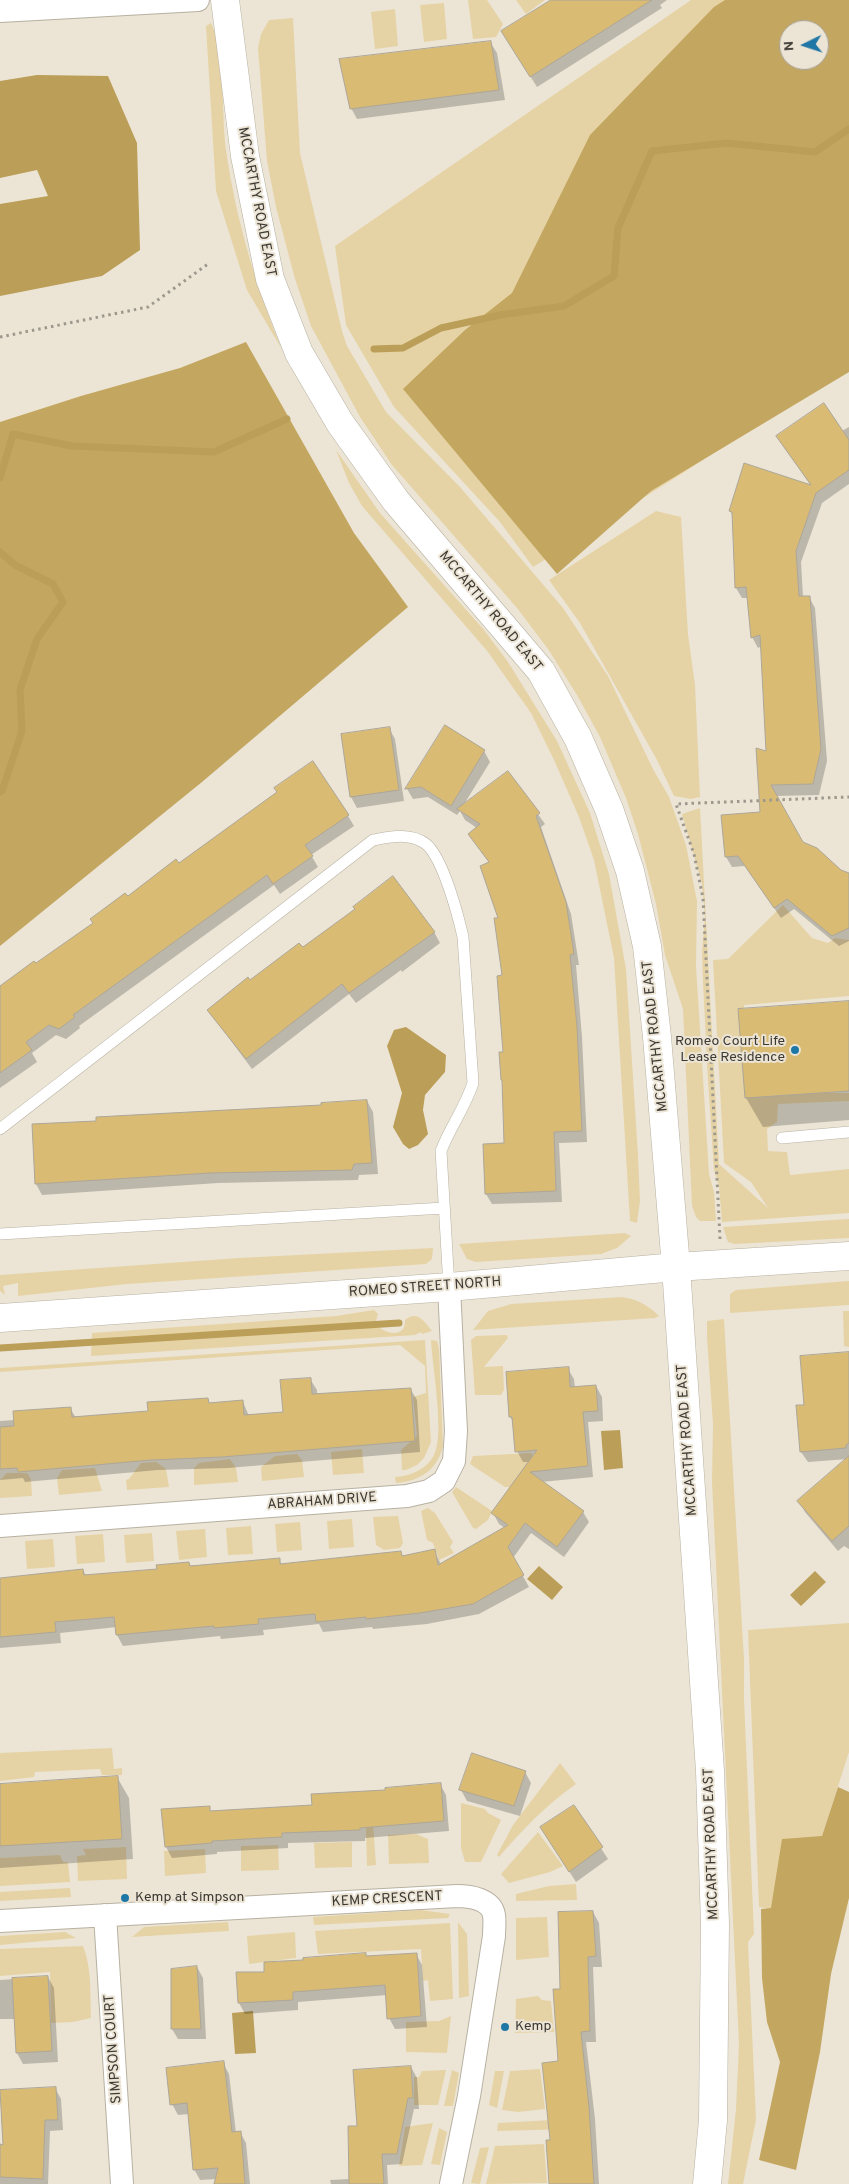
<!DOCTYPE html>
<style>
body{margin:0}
#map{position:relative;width:849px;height:2184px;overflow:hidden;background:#ece5d6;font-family:Overpass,sans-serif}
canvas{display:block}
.north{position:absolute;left:779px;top:20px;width:50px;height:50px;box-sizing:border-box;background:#ece5d6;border:1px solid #a6a095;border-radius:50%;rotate:266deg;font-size:14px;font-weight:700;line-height:20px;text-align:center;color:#3c3933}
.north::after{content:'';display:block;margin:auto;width:18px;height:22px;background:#1f77a6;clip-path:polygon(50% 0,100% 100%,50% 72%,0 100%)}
</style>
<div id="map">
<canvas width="849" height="2184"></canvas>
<div class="north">N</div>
</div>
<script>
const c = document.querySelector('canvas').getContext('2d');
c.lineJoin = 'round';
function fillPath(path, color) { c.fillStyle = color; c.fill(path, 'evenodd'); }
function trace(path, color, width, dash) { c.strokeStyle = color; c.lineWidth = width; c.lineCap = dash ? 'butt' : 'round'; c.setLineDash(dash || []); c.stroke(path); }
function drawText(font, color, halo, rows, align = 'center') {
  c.font = font + ' Overpass,sans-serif'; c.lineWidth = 4; c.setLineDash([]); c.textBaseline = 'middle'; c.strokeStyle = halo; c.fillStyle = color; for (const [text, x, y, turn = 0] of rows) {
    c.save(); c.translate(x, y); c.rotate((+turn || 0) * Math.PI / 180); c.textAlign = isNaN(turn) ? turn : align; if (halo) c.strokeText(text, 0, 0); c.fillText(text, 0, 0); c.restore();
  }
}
fillPath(new Path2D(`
 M468,0H487L503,24L496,37L473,39Z
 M516,0H545L526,14Z
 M691,0H849V365L686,471L533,567L500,522L394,407L346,325L335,246ZM789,30H819V60H789Z
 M444,3L447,39L424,42L420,5Z
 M395,9L398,46L375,49L371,12Z
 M293,18L300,153L342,331L347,346L386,412L460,487L563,608L608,676L653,769L669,797L686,845L697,901L696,966L709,1174L714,1192L716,1221H700L696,1217L692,1206L683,1009L665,955L656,904L638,834L626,798L600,737L577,695L548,649L517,608L392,465L360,417L311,326L295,279L276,207L267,161L258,48L261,34L269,20Z
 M211,23C226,53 221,114 226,150C236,220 255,282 281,348L247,290L216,191L206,26Z
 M336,450L380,513L484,630L508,662L557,741L590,813L609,874L626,969L638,1155L640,1201L637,1223L630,1221L614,958L594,860L579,817L554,760L531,713L509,682L488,652L362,506L349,483Z
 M656,511L681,517L688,634L695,685L700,797L691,799L674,796L657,760L580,623L549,580Z
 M700,808L719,1164L768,1208L751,1182L724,1163L713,960L728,959L783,905L812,938L828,943L835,938L849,940V996L744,1005L758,1093H849V1101L778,1104L777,1122L767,1129L768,1151L787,1152L790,1175L849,1169V1213L722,1222L719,1186L714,1170L708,1081L703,983L702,951L705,917L702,884L682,814Z
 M849,1219V1238L735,1244L728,1242L723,1227Z
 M625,1233L631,1236L617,1248L601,1254L476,1262L467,1259L459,1244Z
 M433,1248L432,1259L426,1264L127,1284L18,1296V1283L3,1286L5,1295L0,1291V1275L239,1258Z
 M849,1281V1305L730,1313V1294L736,1290Z
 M622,1297C637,1299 648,1305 659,1316L655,1318L473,1330L488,1311L511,1304Z
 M374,1310L378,1314L375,1324C384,1334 406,1339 405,1320C417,1310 424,1321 432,1331L422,1334L421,1332L415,1335L91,1356L92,1333L336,1316Z
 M843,1311H849V1347L844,1346Z
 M724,1319L744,1659V1698L754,1934L748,1942L756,2120L743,2184H728L736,2109L739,2044L712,1482L713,1424L707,1337V1321Z
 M507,1335L508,1338L484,1367L503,1366L504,1390L501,1395H475L471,1340L476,1336Z
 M425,1340L431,1442L424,1458L417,1465L406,1470H402L401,1450L417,1436L413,1397L426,1393L425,1366L400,1345L0,1372V1368Z
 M431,1340L437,1341L439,1348L443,1446C437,1470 421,1481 396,1483L395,1477C410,1476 426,1470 434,1455C445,1434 432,1366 431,1340Z
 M362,1449L364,1473L333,1475L331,1452Z
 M532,1453V1488L505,1487L470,1464L473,1456Z
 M297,1454L302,1460L304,1477L262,1481L261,1467L275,1456Z
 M230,1459L236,1468L238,1482L194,1485V1468L199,1463Z
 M156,1462L166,1469L169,1487L127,1490L126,1480L129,1479L141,1463Z
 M95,1468L102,1491L59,1495L57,1478L62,1470Z
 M7,1473H27L31,1479L32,1496L0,1498V1480Z
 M456,1487L492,1511L488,1520L476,1529L473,1528L452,1492Z
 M428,1508L435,1513L453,1542L450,1547L454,1553L439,1560L433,1543L427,1540L421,1511Z
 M398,1516L403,1543L400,1548L384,1550L376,1545L373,1517Z
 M352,1519L354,1547L329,1549L327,1521Z
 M300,1522L302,1550L277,1552L275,1524Z
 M251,1526L253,1554L228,1555L226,1528Z
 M205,1529L207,1557L179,1560L176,1531Z
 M152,1533L154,1561L126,1563L124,1535Z
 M103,1534L105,1562L77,1564L75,1536Z
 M53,1539L55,1567L27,1569L25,1541Z
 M849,1623V1752L822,1836L771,1909L759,1907L748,1630Z
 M112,1748L114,1769L122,1768V1775H102L100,1769L35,1772L34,1777L0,1781V1753Z
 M560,1763L576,1784C545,1806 523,1829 499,1857L497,1855L513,1825Z
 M365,1796H371L376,1865L367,1866Z
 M461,1803L485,1809L488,1813L501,1820L481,1862H465L461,1848Z
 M538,1832L563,1866L550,1872L509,1883L501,1874Z
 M416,1834L428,1839L429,1863L389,1864L388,1835Z
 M352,1842V1867L315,1868L314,1843Z
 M278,1845L279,1870L241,1871V1846Z
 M126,1847L127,1879L78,1881L77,1856L86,1855L83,1849Z
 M205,1849L206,1873L165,1876L164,1851Z
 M60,1855L63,1862H68L70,1882L0,1886V1858Z
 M576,1884L577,1900L516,1901V1894L549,1886Z
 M70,1888L71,1897L0,1901V1892Z
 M421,1910L450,1914L448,1918L314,1925L313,1917Z
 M547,1917L549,1957L516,1960V1918Z
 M228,1922L229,1931L132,1937L144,1927Z
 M458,1922L467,1934L469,1996L459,1998Z
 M450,1923L453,1999L430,2001L428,1980L423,1981L421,1949L318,1954L315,1931Z
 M65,1932L76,1938L0,1945V1936Z
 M295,1932L296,1958L249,1964L247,1936Z
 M83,1946C92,1968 90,1994 91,2018L73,2022L51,2023L50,1972L0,1976V1949Z
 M538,1996L542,2000L551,2001L554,2032L515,2033L516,1999Z
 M451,2016L447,2053L406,2052V2022L439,2021Z
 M540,2069L545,2109L518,2112L502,2110L510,2071Z
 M446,2070L438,2105H414V2077H419L422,2071Z
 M452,2070L459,2073L453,2106H444Z
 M495,2071H504L497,2108L489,2105Z
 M570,2119V2129L497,2131L498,2123Z
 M433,2123L422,2165L399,2166L405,2127Z
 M439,2128L447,2132L440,2165L431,2164Z
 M544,2144L547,2183L486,2184L495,2146Z
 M489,2147L480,2184L471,2183L480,2148Z`), '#e6d3a5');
fillPath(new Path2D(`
 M725,0H849V372L651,491L557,574L403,389L465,330L512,293L590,135L714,7ZM789,30H819V60H789Z
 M246,342L354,533L408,607L202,782L0,946V422L81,396L180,368Z
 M838,1787L849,1792V1898L831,1974L820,2052L796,2170L759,2160L780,2062L767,2022L762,1978L761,1909L771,1908L782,1839L822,1836Z`), '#c3a65f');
fillPath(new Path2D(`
 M37,75L108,76L137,143L140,250L102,276L0,296V204L48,196L37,170L0,178V81Z
 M406,1027L446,1055L445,1072L425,1095L423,1110L428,1134L418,1145L409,1149L403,1144L393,1127L402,1093L387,1046L394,1030Z
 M620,1430L623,1468L604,1470L601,1431Z
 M539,1566L563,1587L552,1600L527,1579Z
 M815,1571L826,1582L801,1606L790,1595Z
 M253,2011L256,2053L235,2054L232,2013Z`), '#bb9e57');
fillPath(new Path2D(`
 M553,0H667L660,5L662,8L537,87L509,42Z
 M490,42L497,53L505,100L357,119L351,108Z
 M849,427V484L822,503L801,562L803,597H809L815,608L827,761L819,795L776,796L802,844L841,872L849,874V941L839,946L794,909L781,918L745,866L732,867L726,857L761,813L768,752L762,646L758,648L752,637L748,598H742L736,588L734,517L730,511L812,487L784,447L842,431Z
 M445,727L484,751L490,762L463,806L508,772L545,824L541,827L571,914L579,965H576L582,1037L587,1142L559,1143L562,1202L492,1204L486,1194L505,1145L504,976L499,919L490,864L469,834L477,828L465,820L460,811L457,815L428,797L413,799L407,789Z
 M389,728L395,739L404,801L357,808L351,797Z
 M348,816L354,826L311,855L318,867L280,894L274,885L79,1026L80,1028L66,1039L56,1035L32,1053L37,1062L0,1088V987L35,965L94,924L127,898L178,864Z
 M434,932L440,943L402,972L401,970L356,1003L349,994L252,1069L208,1010L250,981Z
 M849,1002V1120L763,1127L746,1098L740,1010Z
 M367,1101L373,1112L378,1174L359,1175L358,1180L218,1183L42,1195L36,1184L33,1126L323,1106Z
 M849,1354V1549L844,1546L838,1551L805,1512L799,1501L848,1459L808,1462L801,1452L805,1406Z
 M568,1369L574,1379L575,1388L596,1386L602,1397L603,1421L588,1422L593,1477L541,1482L583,1512L589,1522L564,1557L531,1533L513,1558L529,1587L479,1614L427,1624L373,1629L372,1627L323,1632L319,1624L263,1630L264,1635L221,1639L220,1636L123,1646L117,1635V1627L60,1633L61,1643L0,1648V1579L83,1570L86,1576L158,1570L189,1563L191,1567L279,1559L282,1565L401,1552L403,1557L434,1551L441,1564L505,1528L499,1524L493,1513L530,1462H523L517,1451L514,1424L510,1416Z
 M310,1379L317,1390V1395L411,1390L417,1400L420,1452L228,1468L158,1470L25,1482L23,1478L0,1480V1421L15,1420L70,1408L76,1418L149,1412L208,1399L210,1404L243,1402L249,1416L284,1413Z
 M525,1772L531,1783L520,1816L467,1801L461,1790Z
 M117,1777L129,1798L133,1859L0,1868V1785Z
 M440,1784L446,1795L449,1831L365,1838V1841L288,1843V1848L217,1852V1854L172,1858L166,1847L209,1807L211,1812L313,1806Z
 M574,1807L608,1859L576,1882L548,1838Z
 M593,1912L599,1923L602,1967H593L596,2042H586L595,2119L599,2184H550L551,2141L560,2062L562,1990Z
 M416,1954L422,1965L427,2027L395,2029L389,2018L387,1995L298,2002V2010L245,2014L239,2003L266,1973L367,1958Z
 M197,1967L203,1978L206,2039H178L172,2029Z
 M48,1977L54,1988L58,2062L23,2064L17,2053L15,2019H0V1980Z
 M223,2063L229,2074L236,2133L240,2132L246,2143L250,2184H216L217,2179L200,2180L194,2169L189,2114L178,2115L172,2104Z
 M411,2067L417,2078L419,2109H414L402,2164L387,2165L388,2184H331L330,2180L350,2179L358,2127Z
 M55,2088L61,2099L63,2130L50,2131L48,2184H0V2146H4Z`), '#0003');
trace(new Path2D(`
 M374,349L403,348L441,328L500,315L564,306L614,276L618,228L652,151L727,143L815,152L849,129
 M0,478L13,434L72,446L214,452L287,419
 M0,552L15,565L53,584L63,602L37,639L20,690L22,731L2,791L0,792
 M0,1348L399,1323`), '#bb9e57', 7);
const building = new Path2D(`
 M551,0H652L530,77L501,31Z
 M491,41L499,90L350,109L339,59Z
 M824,403L849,440V470L816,493L796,551L799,596H810L821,749L813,784L771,785L803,842L817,848L841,870L849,873V928L832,936L787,899L774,908L738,856L725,857L721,815L760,812L756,748L766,751L760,635L751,638L746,587L735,588L732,512L729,511L744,463L811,485L776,436Z
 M445,725L485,750L451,806L421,787L405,789Z
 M390,727L399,790L350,797L341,734Z
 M313,761L349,815L305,845L313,856L273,884L267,875L73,1015L75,1017L59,1029L49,1025L26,1042L32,1050L0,1073V986L34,961L36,963L93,923L90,919L125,893L128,896L176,859L179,863L277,792L274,788Z
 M508,771L540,813L536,816L566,902L574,954L570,955L577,1026L582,1131L554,1132L556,1191L485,1194L483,1144L504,1143L502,1080H501L499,1052H503L497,976L502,975L494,918H498L480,866L489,862L468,834L480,824L457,809Z
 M393,876L435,932L349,993L342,984L246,1059L207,1010L248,977L250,980L299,943L303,947L355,909L353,907Z
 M849,1001V1091L745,1098L738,1009Z
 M367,1100L372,1163L354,1164L352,1170L211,1173L35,1184L32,1124L96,1121V1117L321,1105V1103Z
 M849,1352V1443L846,1445V1448L800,1452L796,1405H804L800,1356Z
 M569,1367L570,1387L596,1385L598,1411L583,1412L588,1466L530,1472L584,1511L557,1547L525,1523L508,1547L524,1575L473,1604L420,1613L366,1619V1617L316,1622L315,1614L258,1619L259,1624L214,1628V1626L116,1635L114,1617L55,1622L56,1632L0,1637V1578L83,1569L84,1575L157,1569L156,1565L189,1562L190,1566L280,1558V1564L401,1551L402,1556L435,1549L438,1565L508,1525L491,1513L537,1450L515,1452L512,1417H509L506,1372Z
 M311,1378L312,1394L411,1388L415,1441L222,1457L151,1460L18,1472L17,1468L0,1469V1427L14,1426L13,1411L71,1407L72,1417L148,1411L147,1402L208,1398L209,1403L243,1400L244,1415L283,1412L280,1380Z
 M849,1456V1526L832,1541L797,1501Z
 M472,1753L526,1771L514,1806L459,1790Z
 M118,1776L122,1839L0,1846V1784Z
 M441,1783L444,1821L360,1828V1830L282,1833V1837L212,1841V1843L165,1847L161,1809L210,1806V1811L312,1805L311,1794L385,1790V1788Z
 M574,1805L603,1847L569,1872L540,1827Z
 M593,1911L596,1956L588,1957L590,2031L581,2032L589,2107L594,2184H549L546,2140H550L542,2063L558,2061L553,1989H560L558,1912Z
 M366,1953V1956L417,1953L421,2016L387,2019L385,1985L293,1992V2000L238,2003L236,1972H264V1962L303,1960V1958Z
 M197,1966L201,2029H171V1969Z
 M48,1976L52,2051L16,2053L12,1978Z
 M224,2061L232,2132L241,2131L245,2184H214L218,2168L193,2170L187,2103L170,2105L166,2068Z
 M411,2066L413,2098H408L397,2154H382L384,2184H349L348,2126H357L353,2070Z
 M56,2087L58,2120H45L43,2179L0,2177V2144L3,2145L0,2090Z`);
fillPath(building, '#d9bb74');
trace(building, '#aca698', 1);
const service = new Path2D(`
 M0,1129L373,840C390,837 411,832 426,844C443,858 458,915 463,937L473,1083C465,1108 450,1127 441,1151L449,1287
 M782,1138L849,1132
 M0,1234L444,1208`);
const minor = new Path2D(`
 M0,11L198,0
 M0,1526L407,1496L429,1491L444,1481L454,1461L456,1431L449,1287
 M105,1915L122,2184
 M0,1921L457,1896C470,1896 491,1899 494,1915C495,1922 494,1929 494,1936L469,2096L451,2184`);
const tertiary = new Path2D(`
 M225,0L245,156L270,279L299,353L340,423L396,501L541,671L578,738L609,809L630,871L647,946L657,1037L676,1267L710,1771L715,1924L713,2120L707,2184`);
const secondary = new Path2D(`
 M0,1318L449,1287L676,1267L849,1256`);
trace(service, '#b7b1a2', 12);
trace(minor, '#b7b1a2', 24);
trace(tertiary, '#b7b1a2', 29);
trace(secondary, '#b7b1a2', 29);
trace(new Path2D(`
 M0,337L148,307L208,264
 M720,1239L703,898L694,854L676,804L849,797`), '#9d988d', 3, [2.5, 4]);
trace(service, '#fff', 11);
trace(minor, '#fff', 22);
trace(tertiary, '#fff', 28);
trace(secondary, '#fff', 28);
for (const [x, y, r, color] of [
 [795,1050,5,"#1f77a6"],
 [125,1898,5,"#1f77a6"],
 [505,2027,5,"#1f77a6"]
]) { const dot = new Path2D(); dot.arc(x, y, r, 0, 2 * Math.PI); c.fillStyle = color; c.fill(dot); trace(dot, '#ece5d6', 2); }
drawText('14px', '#3c3933', '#ece5d6', [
 ["MCCARTHY ROAD EAST",256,202,79],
 ["MCCARTHY ROAD EAST",490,612,50],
 ["MCCARTHY ROAD EAST",656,1036,-96],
 ["ROMEO STREET NORTH",425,1288,-4],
 ["MCCARTHY ROAD EAST",688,1440,-94],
 ["ABRAHAM DRIVE",322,1502,-4],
 ["MCCARTHY ROAD EAST",712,1844,-92],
 ["KEMP CRESCENT",387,1900,-3],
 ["SIMPSON COURT",114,2049,-94]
]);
drawText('14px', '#3c3933', '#ece5d6', [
 ["Romeo Court Life",785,1042,"right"],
 ["Lease Residence",785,1058,"right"],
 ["Kemp at Simpson",135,1898],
 ["Kemp",515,2027]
], 'left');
</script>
